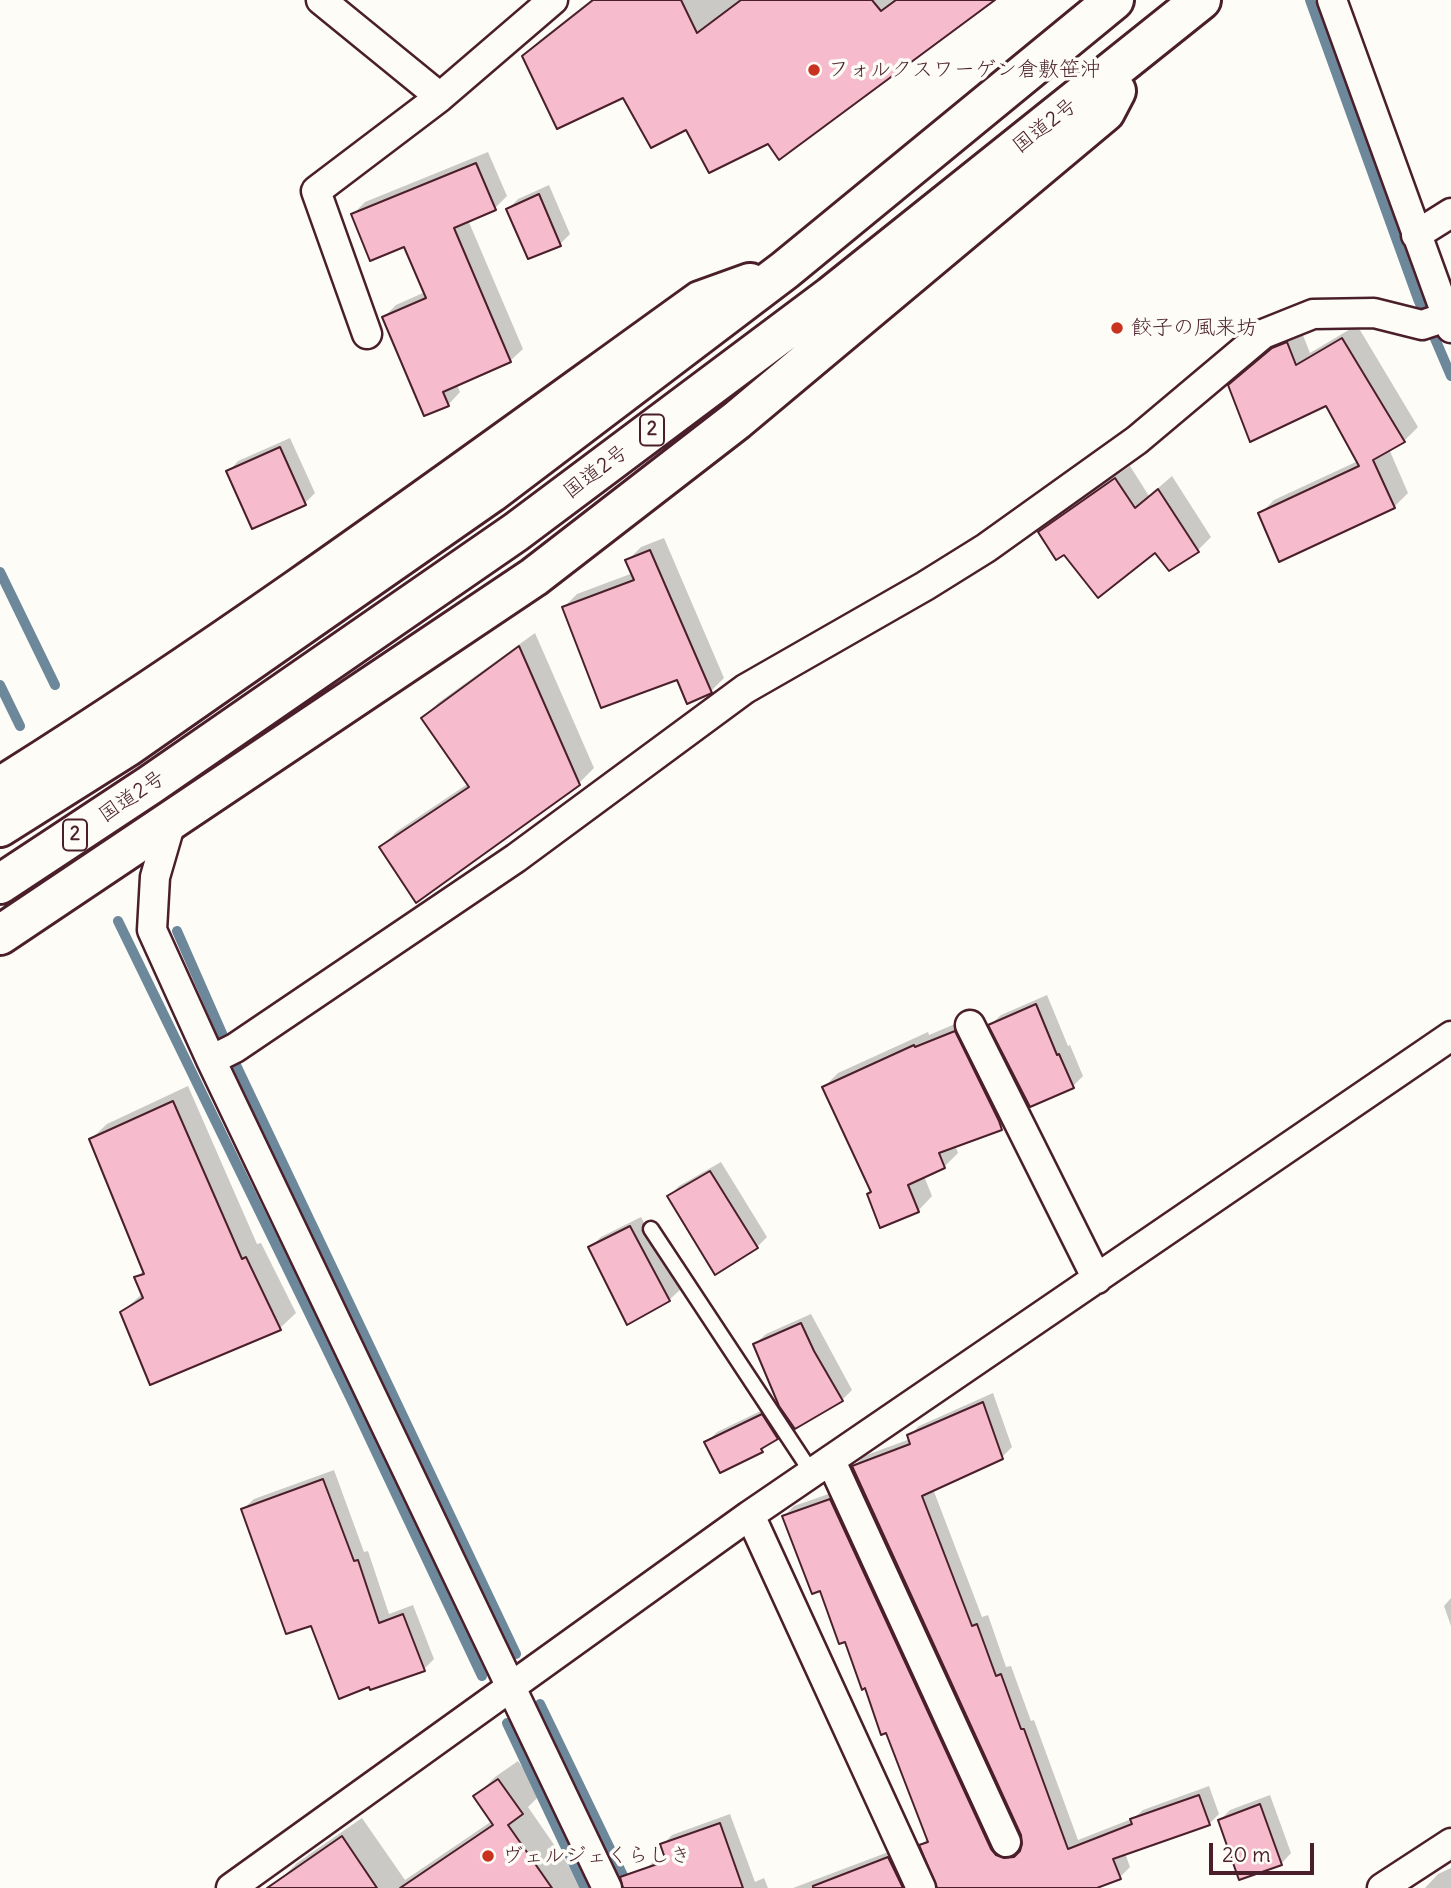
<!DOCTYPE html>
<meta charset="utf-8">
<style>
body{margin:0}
#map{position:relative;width:1451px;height:1888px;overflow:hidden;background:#fdfcf7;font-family:Delius,sans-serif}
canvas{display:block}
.scale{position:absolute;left:1209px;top:1843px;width:105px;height:32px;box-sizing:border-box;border:4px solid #4a1f2b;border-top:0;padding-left:9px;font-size:21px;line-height:24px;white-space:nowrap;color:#4a1f2b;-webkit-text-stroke:5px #fdfcf7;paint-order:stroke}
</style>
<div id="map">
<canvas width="1451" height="1888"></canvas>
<div class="scale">20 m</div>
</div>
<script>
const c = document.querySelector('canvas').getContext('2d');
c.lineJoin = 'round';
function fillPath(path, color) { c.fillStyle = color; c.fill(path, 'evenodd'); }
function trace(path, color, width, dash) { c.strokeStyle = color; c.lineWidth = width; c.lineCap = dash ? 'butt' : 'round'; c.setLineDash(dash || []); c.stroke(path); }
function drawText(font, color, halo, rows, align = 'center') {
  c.font = font + ' Delius,"Klee One",sans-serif'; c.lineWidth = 7; c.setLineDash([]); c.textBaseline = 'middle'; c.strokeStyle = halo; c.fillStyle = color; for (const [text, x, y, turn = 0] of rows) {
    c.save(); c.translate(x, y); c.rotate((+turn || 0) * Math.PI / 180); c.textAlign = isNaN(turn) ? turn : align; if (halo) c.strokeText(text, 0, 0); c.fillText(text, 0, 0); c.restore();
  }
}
fillPath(new Path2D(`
 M591,0H990L768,142L687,128L623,96L524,56L540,40Z
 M488,152L507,196L495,208L468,220L523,349L510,361L457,385L460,392L448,405L384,317L396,305L425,292L405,245L353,214L365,202Z
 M549,185L570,234L560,244L529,257L508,209L518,199Z
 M1357,325L1418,427L1404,441L1389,449L1408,493L1394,507L1260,514L1274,500L1358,461L1326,404L1244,371L1288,335L1301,330L1310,353Z
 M290,438L315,493L305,503L228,472L238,461Z
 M1130,466L1149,496L1172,476L1211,537L1197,551L1064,552L1041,532L1054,518Z
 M664,538L724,678L711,691L678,678L564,607L577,594L633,573L627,561L641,547Z
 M535,633L594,768L579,783L381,848L396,832L469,783L423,718L438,703Z
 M1047,995L1068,1046L1070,1045L1083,1076L1073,1086L990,1025L1001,1015Z
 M969,1018L1015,1114L1001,1128L955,1145L958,1153L944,1167L924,1176L932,1196L918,1211L872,1191L824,1087L838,1073L928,1032L929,1035Z
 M188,1086L257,1244L261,1243L296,1313L280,1328L151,1382L122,1312L143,1293L136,1278L144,1270L91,1139L107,1124Z
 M721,1162L767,1237L757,1247L669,1196L679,1186Z
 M641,1217L680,1290L669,1300L590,1247L601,1237Z
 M811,1314L852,1390L842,1400L755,1344L766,1334Z
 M993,1393L1012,1447L1002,1457L933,1489L982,1617L988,1615L1006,1667L1011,1666L1031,1721L1034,1720L1078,1840L1134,1818L1143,1810L1209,1786L1219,1814L1209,1824L1125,1853L1130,1867L1120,1877L1092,1888H939L921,1845L928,1838L887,1731L821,1589L784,1516L794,1506L840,1490L1016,1849L1023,1848V1835L854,1466L864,1456L910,1439L909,1436L919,1426Z
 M773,1405L787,1427L762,1450L720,1470L707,1442L717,1432Z
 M334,1470L364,1552L368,1551L389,1614L413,1605L434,1659L424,1669L312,1624L243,1509L254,1499Z
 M1451,1598V1626L1444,1606Z
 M518,1761L541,1794L528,1807L584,1888H282L278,1882L297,1863L362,1818L405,1880L492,1821L476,1796L495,1777Z
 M1270,1795L1291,1853L1281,1864L1220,1820L1230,1810Z
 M730,1814L755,1882L764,1878L768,1888H653L646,1869L656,1859L666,1855L662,1845L672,1835Z
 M899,1848L918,1888H793Z
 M1451,1868V1888H1425L1438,1874Z`), '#0003');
trace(new Path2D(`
 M1310,0L1418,299L1451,376
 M0,572L55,685
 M0,685L20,726
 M118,921L352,1401L482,1676
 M177,931L235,1063L516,1654
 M540,1704L629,1888
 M507,1723L585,1888`), '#6c889a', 10);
const building = new Path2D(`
 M593,0H681L697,33L741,0H872L881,11L896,0H995L779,160L768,144L709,173L686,130L651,148L623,98L557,129L522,56Z
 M476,163L496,210L454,228L511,362L443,392L449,406L424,416L382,317L426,298L404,247L370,261L351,214Z
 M539,194L561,246L528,259L506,209Z
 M1342,338L1405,442L1373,460L1395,508L1279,562L1258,513L1359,466L1326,406L1250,442L1228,385L1272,348L1287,342L1296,365Z
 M280,447L306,505L252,529L226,471Z
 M1115,478L1135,508L1158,489L1199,552L1169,571L1155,553L1098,598L1064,555L1056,560L1038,532Z
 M650,550L712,693L687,704L677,680L601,708L562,607L634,580L625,560Z
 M519,646L580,785L416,903L379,847L469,787L421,718Z
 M1036,1004L1057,1055L1059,1054L1074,1088L1030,1107L988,1025Z
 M955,1031L999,1121L1002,1130L939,1153L945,1168L908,1185L919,1212L880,1228L867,1194L871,1192L822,1087L914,1045L915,1047Z
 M173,1101L242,1259L246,1257L281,1330L150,1385L120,1312L143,1298L134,1277L144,1274L89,1139Z
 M710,1171L758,1248L715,1275L667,1196Z
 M630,1226L670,1301L627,1325L588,1247Z
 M801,1323L814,1351L843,1401L795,1429L779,1406L753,1344Z
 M983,1402L1003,1459L922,1496L972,1626L977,1624L996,1676L1001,1674L1021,1729H1024L1068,1849L1132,1824L1130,1819L1199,1795L1210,1825L1113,1859L1121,1879L1097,1888H937L919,1845L928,1842L886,1733L881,1735L865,1688L862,1690L845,1642L839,1644L820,1591L812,1594L782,1516L830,1499L991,1849L996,1855L1004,1858L1014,1857L1020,1851L1022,1844L1021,1835L852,1466L910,1444L907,1435Z
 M762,1414L778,1439L761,1449L763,1452L720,1473L704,1442Z
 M323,1479L354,1561L358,1560L379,1623L403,1614L425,1671L370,1690L369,1687L339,1699L311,1626L286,1634L241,1509Z
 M498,1779L523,1814L508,1825L552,1888H400L493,1825L473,1796Z
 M1260,1804L1282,1865L1239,1880L1218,1820Z
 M720,1823L743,1888H623L620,1877L666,1861L660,1844Z
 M342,1836L377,1888H267Z
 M888,1857L903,1888H813V1886Z`);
fillPath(building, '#f6bccd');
trace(building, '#4a1f2b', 2);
const service = new Path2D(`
 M651,1229L812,1473`);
const minor = new Path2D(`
 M321,0L440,97
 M1332,0L1451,328
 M1416,235L1451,213
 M367,334L316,191L440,97L553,0
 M171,822L155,877L152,930L211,1060L607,1888
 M970,1025L1097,1279
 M211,1060L235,1048L516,858L745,689L925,586L986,548L1137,440L1263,334L1313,314L1374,313L1422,325L1446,317
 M831,1461L1006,1842
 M750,1515L921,1888
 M231,1888L750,1515L1451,1036
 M1382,1888L1451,1843`);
const trunk = new Path2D(`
 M0,787C241,636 469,467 700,301L750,283
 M0,827L127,747L491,493L785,270L1114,0
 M0,884L150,785L516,532L831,296L1201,0
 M0,935L534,577L737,420L1105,112L1116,91`);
trace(service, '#4a1f2b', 19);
trace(minor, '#4a1f2b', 33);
trace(trunk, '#4a1f2b', 44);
trace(service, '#fdfcf7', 14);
trace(minor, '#fdfcf7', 28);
trace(trunk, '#fdfcf7', 38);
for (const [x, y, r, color] of [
 [814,70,7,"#c8321e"],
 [1117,328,7,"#c8321e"],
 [488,1856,7,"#c8321e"]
]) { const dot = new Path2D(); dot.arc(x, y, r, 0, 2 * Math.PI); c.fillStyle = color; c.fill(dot); trace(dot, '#fdfcf7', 2.5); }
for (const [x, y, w] of [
 [652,430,24],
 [75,835,24]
]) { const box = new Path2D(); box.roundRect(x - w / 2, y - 15.5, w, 31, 5); c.fillStyle = '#fdfcf7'; c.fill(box); trace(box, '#4a1f2b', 2); }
drawText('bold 19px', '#4a1f2b', null, [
 ["2",652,430],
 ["2",75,835]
]);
drawText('21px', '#4a1f2b', '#fdfcf7', [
 ["フォルクスワーゲン倉敷笹沖",828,70],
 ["餃子の風来坊",1131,328],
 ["ヴェルジェくらしき",502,1856]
], 'left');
drawText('21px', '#4a1f2b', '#fdfcf7', [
 ["国道2号",1045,126,-38],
 ["国道2号",596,472,-37],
 ["国道2号",132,797,-34]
]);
</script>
